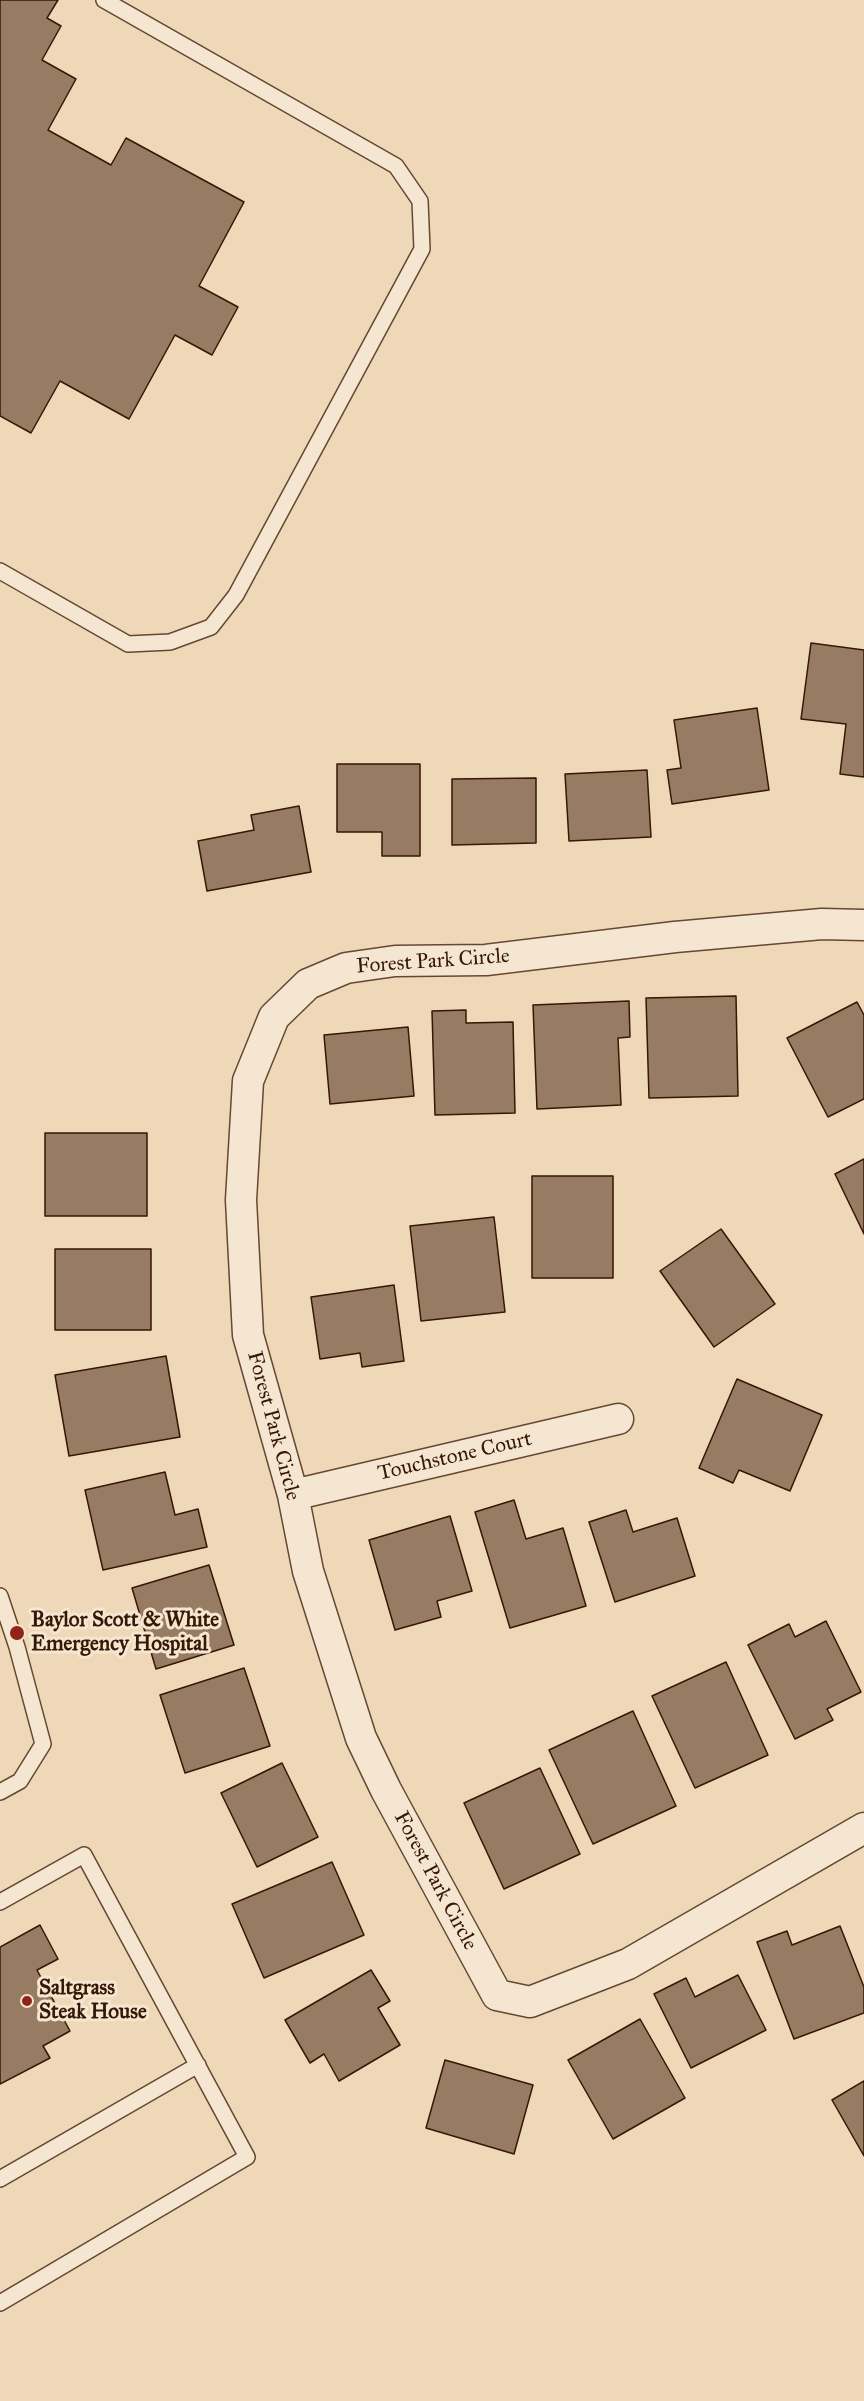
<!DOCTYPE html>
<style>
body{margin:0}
canvas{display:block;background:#efd8b8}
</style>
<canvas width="864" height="2401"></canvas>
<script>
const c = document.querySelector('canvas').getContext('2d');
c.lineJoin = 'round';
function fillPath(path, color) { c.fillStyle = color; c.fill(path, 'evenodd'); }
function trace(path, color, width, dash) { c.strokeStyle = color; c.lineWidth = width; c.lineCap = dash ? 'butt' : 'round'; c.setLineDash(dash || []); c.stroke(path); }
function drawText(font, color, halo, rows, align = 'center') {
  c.font = font + ' "IM FELL Great Primer",serif'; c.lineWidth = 6; c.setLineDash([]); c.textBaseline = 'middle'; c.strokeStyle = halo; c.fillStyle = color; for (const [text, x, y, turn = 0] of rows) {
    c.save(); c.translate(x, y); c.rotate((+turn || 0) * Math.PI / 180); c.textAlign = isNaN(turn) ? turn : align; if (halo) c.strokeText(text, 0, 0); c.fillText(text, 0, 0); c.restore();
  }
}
const building = new Path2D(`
 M0,0H58L47,18L61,26L42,60L76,79L48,130L111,165L126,138L244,202L199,286L238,307L212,355L175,335L129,419L60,381L31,433L0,416Z
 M811,643L864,650V777L840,774L846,724L801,719Z
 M757,708L769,790L672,804L667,770L681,768L674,720Z
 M337,764H420V856H382V832H337Z
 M647,770L651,837L569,841L565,774Z
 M536,778V843L452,845V779Z
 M299,806L311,872L207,891L198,841L254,830L251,815Z
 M736,996L738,1096L649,1098L646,998Z
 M629,1001L630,1037L618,1038L621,1105L537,1109L533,1005Z
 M857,1002L864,1015V1099L828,1117L787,1038Z
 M466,1010V1023L513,1022L515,1113L435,1115L432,1011Z
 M408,1027L414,1096L330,1104L324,1035Z
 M45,1133H147V1216H45Z
 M864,1159V1234L835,1174Z
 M532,1176H613V1278H532Z
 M494,1217L505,1312L421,1321L410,1226Z
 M721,1229L775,1304L714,1347L660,1271Z
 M55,1249H151V1330H55Z
 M394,1285L404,1361L362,1367L360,1353L320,1359L311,1297Z
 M166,1356L180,1437L69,1456L55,1375Z
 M737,1379L822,1415L790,1491L739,1470L733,1483L699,1468Z
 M165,1472L175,1515L198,1509L207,1547L103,1570L85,1490Z
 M514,1500L526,1539L563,1528L586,1606L510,1628L475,1512Z
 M626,1510L633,1532L677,1518L695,1576L615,1602L589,1522Z
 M450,1516L472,1591L437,1601L441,1617L395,1630L369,1540Z
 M209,1565L234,1645L156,1669L132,1588Z
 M826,1621L861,1692L827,1709L833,1720L795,1739L748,1645L789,1624L795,1637Z
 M726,1662L768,1755L695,1788L652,1696Z
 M244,1668L270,1746L185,1773L160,1695Z
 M633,1711L676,1806L593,1844L549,1750Z
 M282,1763L318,1837L257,1867L221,1793Z
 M540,1768L580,1854L504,1889L464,1803Z
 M332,1862L364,1935L264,1978L232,1904Z
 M40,1925L58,1959L37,1970L70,2031L43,2046L50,2058L0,2084V1947Z
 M840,1926L864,1987V2013L794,2039L757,1942L787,1931L792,1945Z
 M371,1970L390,2001L378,2008L400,2045L339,2081L324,2054L310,2063L285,2020Z
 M738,1975L766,2030L691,2068L654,1994L686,1978L695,1997Z
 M640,2019L685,2098L613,2139L568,2060Z
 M445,2060L533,2085L514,2154L426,2128Z
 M864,2081V2156L832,2100Z`);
fillPath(building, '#977b62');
trace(building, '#371705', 1.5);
const service = new Path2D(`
 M0,571L128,644L170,642L211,627L236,595L422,249L420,201L396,166L104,0
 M0,1596L17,1647L43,1744L20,1781L0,1792
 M0,1902L84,1855L247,2157L0,2303
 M0,2179L198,2065`);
const minor = new Path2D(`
 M864,925L822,924L675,937L486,960L395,961L346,968L308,984L274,1017L248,1081L241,1200L248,1335L293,1495L308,1571L361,1738L386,1790L497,1995L530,2002L628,1964L864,1828
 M293,1495L618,1419`);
trace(service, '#654732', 18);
trace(minor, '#654732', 33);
trace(service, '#f5e6d1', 15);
trace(minor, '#f5e6d1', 30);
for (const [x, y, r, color] of [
 [17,1633,8,"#8f2418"],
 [27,2001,6,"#8f2418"]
]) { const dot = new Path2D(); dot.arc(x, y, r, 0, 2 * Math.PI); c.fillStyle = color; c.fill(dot); trace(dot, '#f5e6d1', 2); }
drawText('21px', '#371705', '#f5e6d1', [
 ["Forest Park Circle",433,962,-4],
 ["Forest Park Circle",273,1426,75],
 ["Touchstone Court",455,1457,-13],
 ["Forest Park Circle",435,1881,62]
]);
drawText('bold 21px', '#371705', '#f5e6d1', [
 ["Baylor Scott & White",31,1621],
 ["Emergency Hospital",31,1645],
 ["Saltgrass",39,1989],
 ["Steak House",39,2013]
], 'left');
</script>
